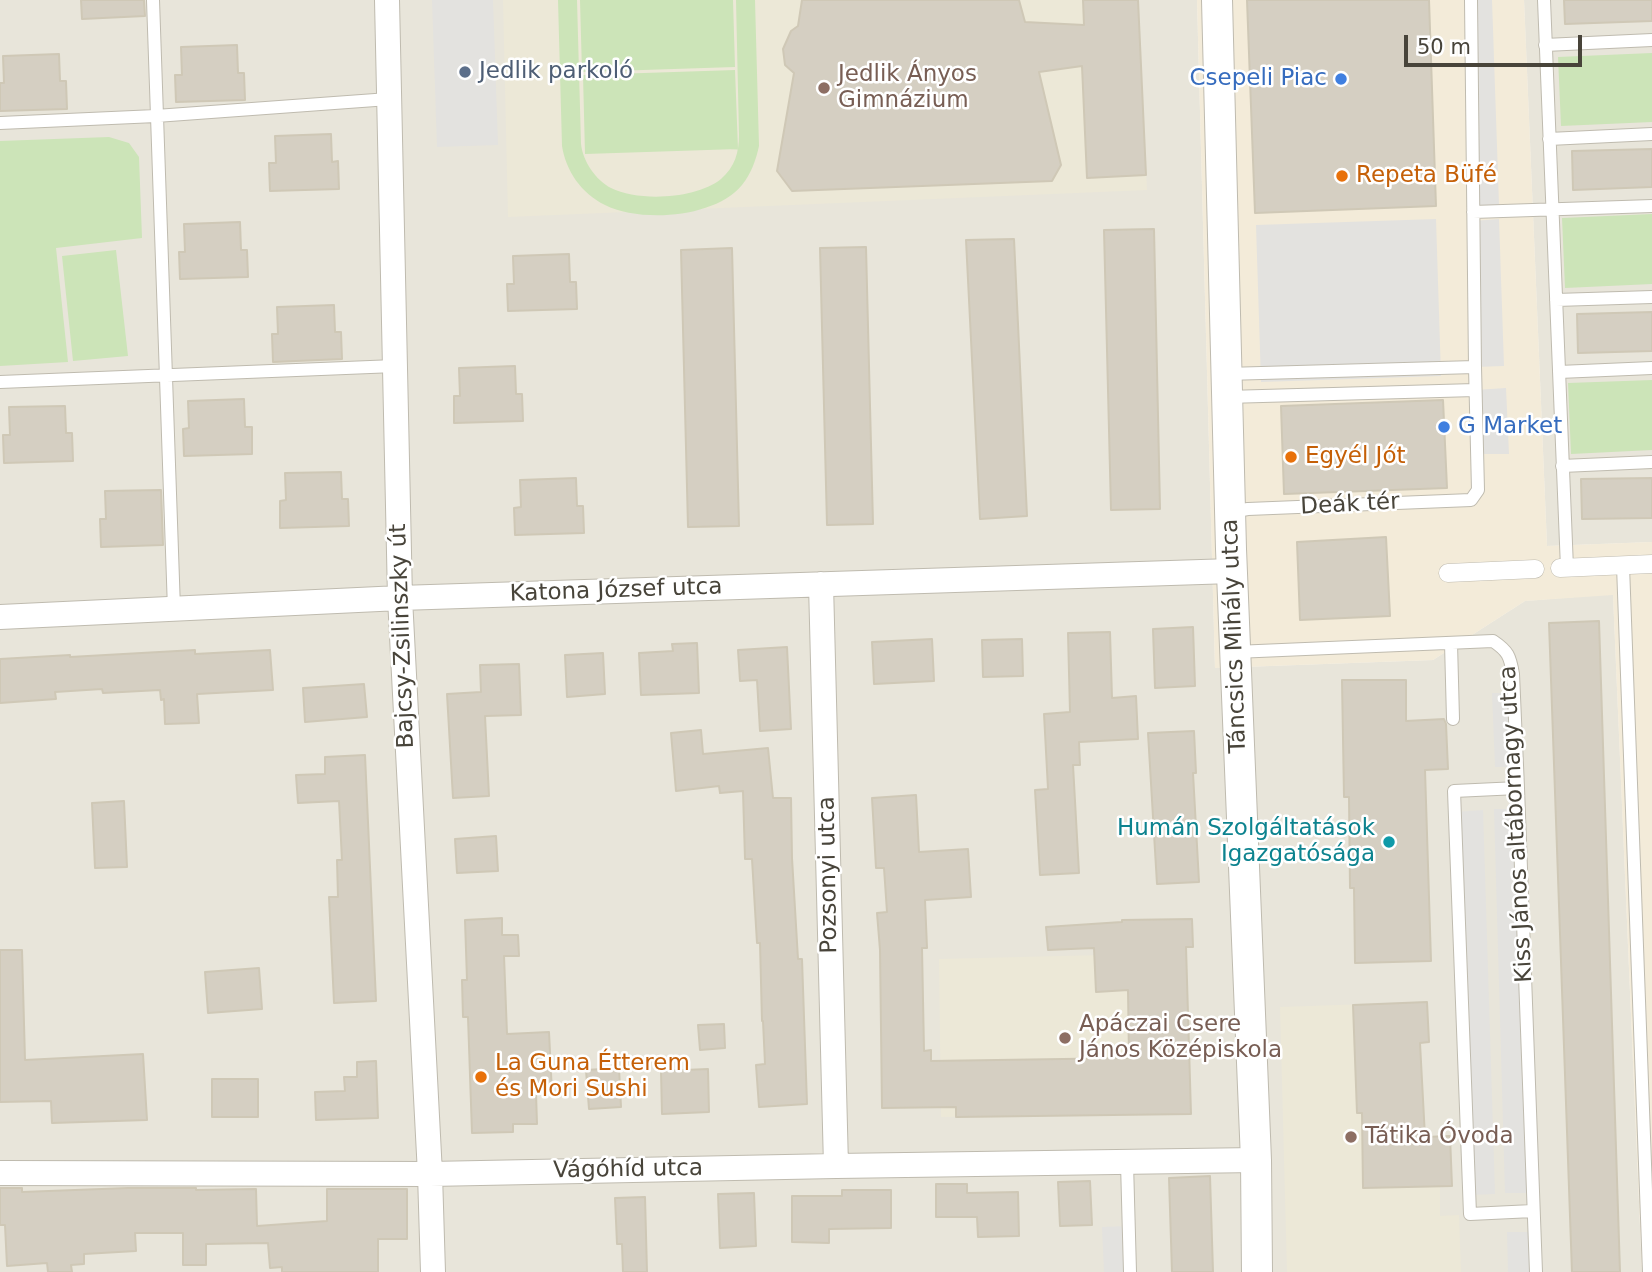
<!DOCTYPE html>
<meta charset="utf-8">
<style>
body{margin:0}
#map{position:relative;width:1652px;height:1272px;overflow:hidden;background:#f4f2eb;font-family:"DejaVu Sans",sans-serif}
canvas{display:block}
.scale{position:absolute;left:1404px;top:35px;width:178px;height:32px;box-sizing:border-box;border:4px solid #48443a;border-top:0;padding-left:9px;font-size:21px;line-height:24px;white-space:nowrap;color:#48443a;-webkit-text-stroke:5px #fff;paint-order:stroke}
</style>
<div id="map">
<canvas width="1652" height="1272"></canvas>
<div class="scale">50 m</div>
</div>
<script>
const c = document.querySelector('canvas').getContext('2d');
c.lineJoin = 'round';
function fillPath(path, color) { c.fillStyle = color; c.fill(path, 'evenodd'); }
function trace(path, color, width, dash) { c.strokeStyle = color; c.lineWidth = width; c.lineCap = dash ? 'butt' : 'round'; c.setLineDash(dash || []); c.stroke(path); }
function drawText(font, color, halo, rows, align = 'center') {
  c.font = font + ' "DejaVu Sans",sans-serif'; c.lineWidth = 5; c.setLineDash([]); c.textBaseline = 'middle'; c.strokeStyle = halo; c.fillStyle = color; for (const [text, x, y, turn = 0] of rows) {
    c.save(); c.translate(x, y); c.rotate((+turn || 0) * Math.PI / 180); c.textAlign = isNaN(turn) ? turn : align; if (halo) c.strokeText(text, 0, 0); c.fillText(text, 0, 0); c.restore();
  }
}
fillPath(new Path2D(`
 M0,0H1197L1215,668L1433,660L1525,601L1613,594L1642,1272H0Z
 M1524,0H1652V542L1547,546Z`), '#e8e5da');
fillPath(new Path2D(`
 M1197,0H1524L1547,546L1652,542V1272H1642L1613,595L1525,601L1433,660L1215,668Z`), '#f3ebd9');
fillPath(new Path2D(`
 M503,0H1138L1147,190L508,217Z
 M1186,953L1191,1114L941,1117L939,959Z
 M1427,1002L1429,1042L1416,1043V1061L1421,1062L1424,1114L1418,1115L1420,1137L1450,1136L1452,1186L1440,1187V1216L1459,1215L1461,1272H1287L1280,1007Z`), '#ece8d7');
fillPath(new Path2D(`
 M558,0H577L581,144C583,162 596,180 611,188C639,202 696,199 721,179C735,167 739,152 739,135L736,0H755L759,146C756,160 751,174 742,185C715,218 641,223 605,205C581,193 566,171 562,146Z
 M580,0H733L735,67L582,72Z
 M1652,53V122L1561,126L1558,57Z
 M735,70L738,149L585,154L583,75Z
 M109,137L129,143L139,157L142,238L56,248L68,362L0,366V141Z
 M1652,214V284L1565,288L1562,218Z
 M116,250L128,356L73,361L62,256Z
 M1652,380V450L1571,454L1568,383Z`), '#cce4b8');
fillPath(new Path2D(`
 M432,0H493L498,145L437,147Z
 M1471,0H1492L1499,205H1473Z
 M1436,219L1441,376L1261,382L1256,225Z
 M1499,219L1504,366L1475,367L1473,221Z
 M1506,388L1509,454H1476L1475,390Z
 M1492,693H1514L1517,767H1495Z
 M1494,809H1519L1532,1193H1505Z
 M1483,810L1495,1194L1469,1195L1455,812Z
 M1129,1226L1130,1272H1104L1102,1227Z
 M1507,1232H1534L1536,1272H1508Z`), '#e3e2df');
const building = new Path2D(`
 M81,0H144L145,16L82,19Z
 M802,0H1019L1025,22L1084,25L1083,0H1138L1146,175L1087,178L1082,66L1039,72L1061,165L1052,181L792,191L777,171L794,73L785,65L783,49L791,31L798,26Z
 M1247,0H1429L1436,206L1255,213Z
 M1564,0H1652V21L1565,24Z
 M237,45L238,73H244L245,100L176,102L175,75H182L181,47Z
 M59,54L60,81H66L67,109L0,111V83H4L3,56Z
 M331,134L332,162L338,161L339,189L270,191L269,163H276L275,136Z
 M1652,149V187L1573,190L1572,151Z
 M240,222L241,250H247L248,277L180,279L179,252H185L184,224Z
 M1154,229L1160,509L1111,510L1104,230Z
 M1014,239L1027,516L980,519L966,240Z
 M866,247L873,524L827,525L820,248Z
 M732,248L739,526L688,527L681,250Z
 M569,254L570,282H576L577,309L508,311L507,284H514L513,256Z
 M334,305L335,332H341L342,359L273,362L272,334H278L277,307Z
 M1652,312V351L1578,353L1577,314Z
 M515,366L516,394H522L523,421L454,423V396H460L459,368Z
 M244,399L245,427H252V454L184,456L183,429L189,428L188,401Z
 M1443,400L1447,488L1284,494L1281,406Z
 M65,406L66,433H72L73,461L4,463L3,435H10L9,407Z
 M341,472L342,499H348L349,526L280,528V501L286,500L285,473Z
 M576,478L577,506H583L584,533L515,535L514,508L521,507L520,480Z
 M1652,478V518L1582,519L1581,479Z
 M161,490L163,545L101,547L100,519H106L105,491Z
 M1386,537L1390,616L1300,620L1297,542Z
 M1599,621L1620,1272H1572L1549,623Z
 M1193,627L1195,686L1155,688L1153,629Z
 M1110,632L1112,698L1136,696L1138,739L1079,742L1080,765H1073L1079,873L1040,875L1035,790L1048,789L1044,714L1070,712L1068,633Z
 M932,639L934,681L874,684L872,642Z
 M1022,639L1023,676L983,677L982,640Z
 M697,643L699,693L641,695L639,653L673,651L672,644Z
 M787,647L791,729L760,731L757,680L740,681L738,650Z
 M195,650V654L270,650L273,690L197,694L199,723L165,724L164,699L161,700L160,690L103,693L102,689L55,692L56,699L0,703V659L70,655V657Z
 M603,653L605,694L567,697L565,655Z
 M519,664L521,715L485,716L489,796L453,798L447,694L481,692L480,665Z
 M1342,680H1406V721L1444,719L1446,724L1448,769L1425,770L1431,961L1355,963L1354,888H1350L1349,797H1344Z
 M364,684L367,717L305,722L303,688Z
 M701,730L703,754L768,748L773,798H791L792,858L798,959H802L807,1104L759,1107L756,1065L765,1064L763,1021H762L760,943H757L752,859H745L743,791L720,793L719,786L676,791L671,733Z
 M1194,731L1196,773H1193L1199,882L1157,884L1148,733Z
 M365,755L376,1001L334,1003L329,897H338L337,860H342L339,801L298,803L296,775L325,774V757Z
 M916,795L919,852L968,849L971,897L925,900L927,948H922L924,1051L931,1050V1061L1129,1058L1128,990L1096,992L1094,948L1048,950L1046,927L1122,922V920L1192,919L1193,947H1186L1191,1114L956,1117V1107L882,1108L880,950L877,913L887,912L884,868H876L872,798Z
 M124,801L127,867L95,868L92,803Z
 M496,836L498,871L457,873L455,839Z
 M502,918V935H518L519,956H504L507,1034L549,1032L552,1093H536L537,1124H513V1132L472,1133L468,1017H463L462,980H467L465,920Z
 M0,950H22L25,1060L143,1054L147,1120L52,1123L51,1101L0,1102Z
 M259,968L262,1009L208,1013L205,972Z
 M1427,1002L1429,1042L1420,1043L1425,1137L1450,1136L1452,1186L1363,1188L1362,1113H1357L1353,1005Z
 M724,1024L725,1048L700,1050L698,1025Z
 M376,1061L378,1118L316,1120L315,1092L345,1091L344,1077H357V1062Z
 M619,1068L621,1107L589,1109L586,1070Z
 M708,1069L709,1112L662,1114L661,1071Z
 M212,1079H258V1117H212Z
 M1210,1176L1213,1272H1172L1169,1178Z
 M1090,1181L1092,1225L1060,1226L1058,1182Z
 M936,1184H967V1193L1018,1192L1019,1236L978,1237L977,1217H936Z
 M0,1188H22V1192L128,1188H196V1190L256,1189L257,1226L327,1221V1189H407V1239H378V1272H282V1267L270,1268L268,1243L206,1244V1265H183V1233H135L136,1251L84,1254V1264L71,1265L72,1272H48L47,1263L7,1266L5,1225H0Z
 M842,1190H891V1228L829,1229V1243L792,1242V1196H842Z
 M754,1193L756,1246L720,1248L718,1194Z
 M645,1197L647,1272H623L622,1244H617L615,1198Z`);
fillPath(building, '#d5cfc2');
trace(building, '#cfc8b6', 2);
const service = new Path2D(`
 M153,0L174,609
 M1544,0L1567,568
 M1545,45L1652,40
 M0,123L156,116L389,99
 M1549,139L1652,134
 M1473,212L1652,206
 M1556,300L1652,297
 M1559,372L1652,368
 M1226,374L1475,367
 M0,382L395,366
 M1227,397L1475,390
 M1562,466L1652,462
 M1230,512L1248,509L1471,500L1478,490L1475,367L1471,0
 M1623,566L1649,1272
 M1451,643L1453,719
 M1235,652L1493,641C1508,651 1510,656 1513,674L1518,788L1536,1272
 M1518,788L1454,791L1470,1214L1533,1211
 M1127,1163L1130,1272`);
const pedestrian = new Path2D(`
 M1560,568L1652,564
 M1448,573L1535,569`);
const minor = new Path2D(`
 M387,0L400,598L430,1174L433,1272
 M821,584L836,1166
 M0,617L400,598L1232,571
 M0,1173L430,1174L836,1166L1256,1160`);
const tertiary = new Path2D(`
 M1217,0L1231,549L1256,1160L1257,1272`);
trace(service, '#bfbbaf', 14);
trace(pedestrian, '#bfbbaf', 19);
trace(minor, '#bfbbaf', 26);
trace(tertiary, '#bfbbaf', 32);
trace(service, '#fff', 12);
trace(pedestrian, '#fff', 18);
trace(minor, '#fff', 24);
trace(tertiary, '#fff', 30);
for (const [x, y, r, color] of [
 [465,72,7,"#5c6f8a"],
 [1341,79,7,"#3f7fe0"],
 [824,88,7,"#8d6e63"],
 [1342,176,7,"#e8710a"],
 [1444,427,7,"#3f7fe0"],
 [1291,457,7,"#e8710a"],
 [1389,842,7,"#0f9aa8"],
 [1065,1038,7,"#8d6e63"],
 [481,1077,7,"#e8710a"],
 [1351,1137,7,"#8d6e63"]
]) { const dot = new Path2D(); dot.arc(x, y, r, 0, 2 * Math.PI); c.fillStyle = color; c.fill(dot); trace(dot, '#fff', 2.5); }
drawText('23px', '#4e5e75', '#fff', [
 ["Jedlik parkoló",479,72]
], 'left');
drawText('23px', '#785e54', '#fff', [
 ["Jedlik Ányos",838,75],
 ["Gimnázium",838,101],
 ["Apáczai Csere",1079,1025],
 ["János Középiskola",1079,1051],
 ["Tátika Óvoda",1365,1137]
], 'left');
drawText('23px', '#366cbe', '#fff', [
 ["Csepeli Piac",1327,79],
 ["G Market",1458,427,"left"]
], 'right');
drawText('23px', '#c56008', '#fff', [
 ["Repeta Büfé",1356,176],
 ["Egyél Jót",1305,457],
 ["La Guna Étterem",495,1064],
 ["és Mori Sushi",495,1090]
], 'left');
drawText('23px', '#48443a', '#fff', [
 ["Deák tér",1350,505,-3],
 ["Katona József utca",616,591,-2],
 ["Bajcsy-Zsilinszky út",403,636,-92],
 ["Táncsics Mihály utca",1235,636,-92],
 ["Kiss János altábornagy utca",1517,824,-93],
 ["Pozsonyi utca",829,875,-91],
 ["Vágóhíd utca",628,1170,-1]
]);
drawText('23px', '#0d838f', '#fff', [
 ["Humán Szolgáltatások",1375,829],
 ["Igazgatósága",1375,855]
], 'right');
</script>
